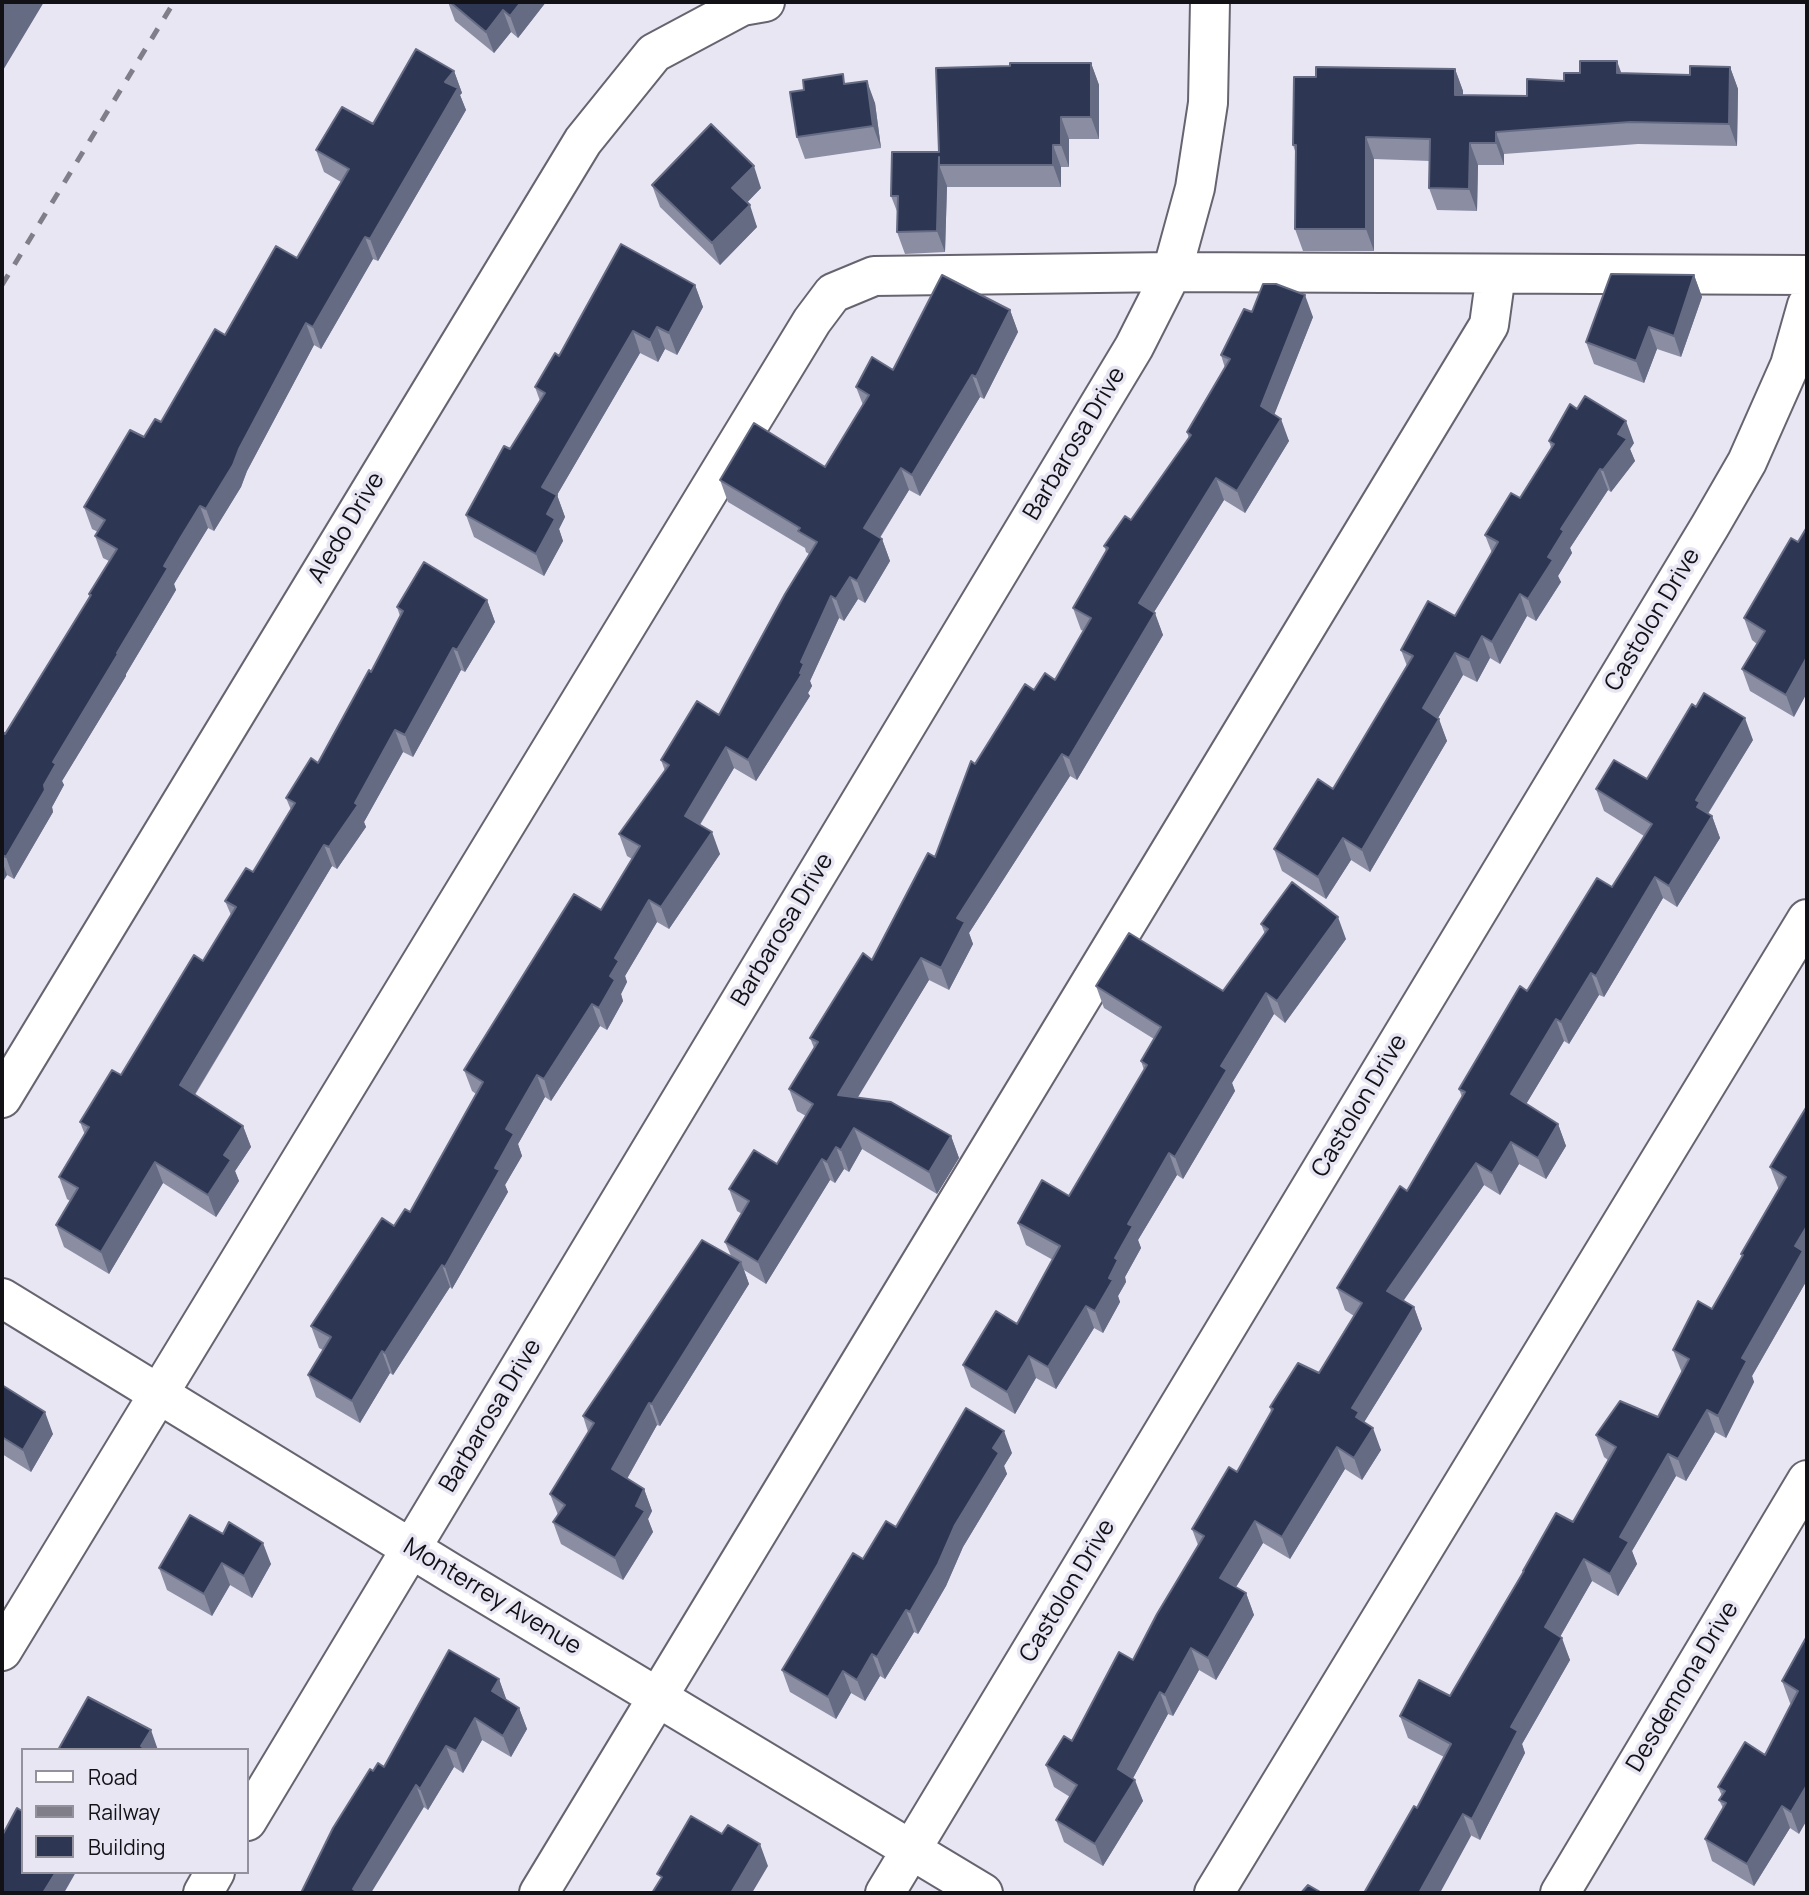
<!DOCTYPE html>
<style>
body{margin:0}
#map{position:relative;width:1809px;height:1895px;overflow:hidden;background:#e9e6f4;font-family:Manrope,sans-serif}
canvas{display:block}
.frame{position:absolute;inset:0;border:4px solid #121116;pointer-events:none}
.legend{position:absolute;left:21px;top:1748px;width:228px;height:126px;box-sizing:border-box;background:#e9e6f4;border:2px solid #93919b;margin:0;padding:9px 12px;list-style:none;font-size:21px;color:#121116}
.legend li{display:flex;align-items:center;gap:14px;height:35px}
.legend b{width:35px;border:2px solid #93919b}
</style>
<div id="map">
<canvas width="1809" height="1895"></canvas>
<div class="frame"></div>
<ul class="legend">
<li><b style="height:9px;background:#fff"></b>Road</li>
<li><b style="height:9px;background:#807e88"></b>Railway</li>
<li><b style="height:19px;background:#2d3652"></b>Building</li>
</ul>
</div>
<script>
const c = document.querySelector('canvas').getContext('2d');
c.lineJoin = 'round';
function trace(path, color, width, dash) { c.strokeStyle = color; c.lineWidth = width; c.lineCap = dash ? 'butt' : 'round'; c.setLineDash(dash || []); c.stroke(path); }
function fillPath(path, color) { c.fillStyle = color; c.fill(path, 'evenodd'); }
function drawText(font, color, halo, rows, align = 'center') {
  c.font = font + ' Manrope,sans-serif'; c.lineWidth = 7; c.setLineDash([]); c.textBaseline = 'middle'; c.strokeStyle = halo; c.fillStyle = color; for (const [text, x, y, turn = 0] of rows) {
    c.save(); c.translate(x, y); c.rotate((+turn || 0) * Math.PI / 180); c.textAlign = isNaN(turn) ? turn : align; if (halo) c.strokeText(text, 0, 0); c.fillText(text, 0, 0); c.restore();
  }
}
const minor = new Path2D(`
 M2,1098L583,141L654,53L742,6L765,2
 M2,1298L451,1573L983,1893
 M2,1651L812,321L833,293L874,276L1172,272L1807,275
 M247,1821L1134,347L1172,272L1195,188L1208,103L1210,2
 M203,1893L215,1872
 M539,1893L1489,325L1496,274
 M885,1893L1710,526L1747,462L1790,365L1807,305
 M1214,1893L1807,919
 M1560,1893L1807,1480`);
trace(minor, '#676470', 42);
trace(minor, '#fff', 38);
trace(new Path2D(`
 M2,285L174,2`), '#807e88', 5, [12, 12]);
fillPath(new Path2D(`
 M448,2H546L518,38L511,32L494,53L455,21Z
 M1091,63L1099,85V139H1069V167H1061V187H947V186L945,252L905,254L897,232L898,214L891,196L939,152Z
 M1730,67L1738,89L1737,146L1638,144L1504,154V165H1478L1477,211L1437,210L1429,188L1430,161L1374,159V251H1303L1295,229L1296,154L1293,145L1316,77L1455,69L1463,91V95L1527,96L1564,81L1622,74L1690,75Z
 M454,71L462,93L460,95L466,110L378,261L373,259L321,349L314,345L247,471L241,487L214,531L208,528L189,558L174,584L176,590L126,674V676L62,781L64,785L52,807L53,812L14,879L7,875L2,883V731L5,734L90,597L89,594L109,561L103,558L95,536L98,532L92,529L84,507L144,437L161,422L225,335L297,258L341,182L324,172L316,150L373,124Z
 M847,84L875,103L881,148L805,159L797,137Z
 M652,185L761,188L747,202L757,227L720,265L660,207Z
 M1694,275L1702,297L1681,357L1657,349L1644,383L1594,364L1586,342Z
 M695,285L703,307L677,355L665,349L658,362L640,353L557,495L565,517L559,529L563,541L544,576L474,537L466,515L510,449L540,401L535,387L559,356Z
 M1010,310L1018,332L984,399L980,397L920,496L909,490L880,538L882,539L890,561L865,603L858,599L844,621L839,618L810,681L812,686L808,693L810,696L756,781L734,768L700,825L720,854L669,929L657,922L625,976L627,982L621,994L623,1001L607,1030L600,1026L551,1101L545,1097L518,1144L522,1156L505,1185L508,1192L452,1289L450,1287L393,1375L390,1373L360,1423L316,1397L308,1375L323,1350L319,1348L311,1326L394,1226L410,1212L476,1094L472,1091L464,1070L601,910L632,859L627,856L619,834L665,771L661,760L719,715L809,554L806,552L805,548L728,502L720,480L825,467L863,405L856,387L893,370Z
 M1252,312L1313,317L1274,414L1289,441L1245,513L1224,500L1154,612L1163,635L1077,780L1070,776L969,933L973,944L949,990L929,980L857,1097L951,1136L959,1158L937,1194L862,1149L849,1172L844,1169L835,1183L830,1180L766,1284L744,1270L749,1284L660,1426L657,1425L627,1479L644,1489L652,1511L648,1519L653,1532L623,1580L561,1544L553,1522L558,1515L550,1494L588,1432L583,1416L731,1256L725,1242L742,1214L737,1211L729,1189L777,1164L806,1116L797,1111L789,1089L814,1048L810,1038L872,960L935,857L975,764L1034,690L1055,680L1084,631L1081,630L1073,608L1106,551L1104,546L1131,520L1189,439L1187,432L1225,368L1221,355Z
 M1549,441L1634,443L1630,449L1635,461L1611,492L1608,490L1570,548L1572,553L1558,576L1561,582L1536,621L1527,616L1500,664L1490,658L1477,682L1463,675L1438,718L1447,741L1370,872L1351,860L1326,899L1282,871L1274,849L1333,789L1407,666L1401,650L1455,616L1492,553L1485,535L1520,498L1551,448Z
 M1791,538L1794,717L1750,691L1742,669L1757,644L1752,640L1744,618Z
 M487,600L495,622L465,672L461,670L413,757L403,752L364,822L366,827L337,869L332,866L195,1095L243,1126L251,1147L235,1171L239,1181L216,1217L163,1183L109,1274L64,1247L56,1225L70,1201L67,1199L59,1177L85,1135L80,1122L121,1075L203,961L231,915L225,901L253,872L291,810L286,798L318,763L371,672L400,616L397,607Z
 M1753,740L1708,814L1712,816L1720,838L1677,907L1663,898L1604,997L1599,995L1569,1044L1564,1041L1526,1104L1558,1124L1566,1146L1546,1179L1519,1164L1500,1195L1484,1185L1403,1300L1414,1307L1422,1329L1364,1422L1381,1450L1362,1480L1345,1469L1290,1559L1263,1543L1236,1587L1246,1593L1254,1615L1216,1680L1199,1670L1173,1716L1168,1714L1133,1778L1143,1801L1103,1866L1064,1842L1056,1820L1070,1797L1054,1787L1046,1765L1072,1741L1133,1660L1198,1545L1192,1529L1237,1472L1271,1412L1270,1407L1319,1373L1354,1316L1345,1310L1337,1288L1407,1191L1462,1097L1459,1089L1527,991L1612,887L1644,836L1604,811L1596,789L1647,779Z
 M1261,924L1346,939L1285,1023L1274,1014L1232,1083L1235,1091L1183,1179L1177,1175L1138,1240L1141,1248L1125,1277L1126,1282L1118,1296L1120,1302L1103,1333L1094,1328L1056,1389L1036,1378L1015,1414L971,1387L963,1365L1017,1324L1053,1260L1026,1245L1018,1223L1069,1196L1144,1070L1141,1061L1154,1039L1104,1008L1096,986L1223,991L1265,934Z
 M1807,1106V1280L1752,1376L1754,1382L1726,1438L1715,1432L1686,1481L1676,1476L1632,1551L1637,1564L1618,1596L1592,1581L1560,1637L1570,1660L1522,1744L1525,1753L1480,1840L1417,1808L1444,1757L1408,1738L1400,1716L1450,1696L1523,1572V1571L1573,1522L1608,1460L1604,1457L1596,1435L1658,1417L1682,1373L1673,1350L1712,1309L1742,1257L1741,1254L1779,1190L1770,1167Z
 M2,1385L53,1434L31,1472L2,1454Z
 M1012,1453L1004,1466L1007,1474L963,1547L946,1586L918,1634L914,1632L885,1679L880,1676L865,1701L851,1693L836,1719L790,1692L782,1670L863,1559L896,1527Z
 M223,1534L271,1564L252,1598L230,1585L212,1616L167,1590L159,1568Z
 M1805,1640L1799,1834L1790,1828L1754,1886L1712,1861L1705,1839L1723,1808L1719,1800L1722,1796L1718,1787L1765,1755L1791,1704L1790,1703L1782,1681Z
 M499,1679L506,1700L519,1708L527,1729L511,1757L482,1740L463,1773L454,1767L428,1810L373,1771L384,1767Z`), '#8b8ea3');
fillPath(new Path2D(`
 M4,2H44L2,72V5Z
 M521,2H546L518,38L510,16Z
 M503,10L511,32L494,53L486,32Z
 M1617,61L1625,83L1617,73Z
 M1091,63L1099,85V139L1091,117Z
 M1730,67L1738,89L1737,146L1729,124Z
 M1455,69L1463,91V117L1455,95Z
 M454,71L462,93L460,95L466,110L378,261L370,239L445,82Z
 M867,81L875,103L881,148L873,126Z
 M1061,117L1069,139V167L1061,145Z
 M1496,132L1504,154V165L1496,143Z
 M1366,137L1374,159V251L1366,229Z
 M1470,143L1478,165L1477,211L1469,189Z
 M1053,145L1061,167V187L1053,165Z
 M939,165L947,186L945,252L937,231Z
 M754,166L761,188L740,210L732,188Z
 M750,205L757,227L720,265L712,243Z
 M365,237L373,259L321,349L313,327Z
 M1694,275L1702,297L1681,357L1674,336Z
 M695,285L703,307L677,355L669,333Z
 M1305,295L1313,317L1269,428L1261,406Z
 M1010,310L1018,332L984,399L976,377Z
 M306,323L314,345L247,471L241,487L214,531L206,509Z
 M657,327L665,349L658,362L650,340Z
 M1649,327L1657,349L1644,383L1636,361Z
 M633,331L640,353L557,495L565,517L559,529L563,541L544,576L536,554L547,514L542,487Z
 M972,375L980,397L920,496L912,475Z
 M1281,419L1289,441L1245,513L1237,491Z
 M1626,421L1634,443L1630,449L1635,461L1611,492L1603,470L1618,434Z
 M901,468L909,490L872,550L864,528Z
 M1600,469L1608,490L1570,548L1572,553L1558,576L1561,582L1536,621L1528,599L1561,529Z
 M1216,478L1224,500L1146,625L1139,603Z
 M200,506L208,528L174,584L176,590L126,674V676L62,781L64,785L52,807L53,812L14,879L6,857L44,785L53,762L117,653L164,566Z
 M882,539L890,561L865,603L857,581Z
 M850,577L858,599L844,621L836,599Z
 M1520,594L1527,616L1500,664L1492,642Z
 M831,596L839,618L810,681L812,686L808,693L810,696L756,781L748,760L800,673L801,662Z
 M487,600L495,622L465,672L457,650Z
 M1155,613L1163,635L1077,780L1069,758Z
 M1482,636L1490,658L1477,682L1469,660Z
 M453,648L461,670L413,757L405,735Z
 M1455,653L1463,675L1431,730L1423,708Z
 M1807,657V693L1794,717L1786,695Z
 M1745,718L1753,740L1705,818L1697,807L1696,800Z
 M1439,719L1447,741L1370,872L1362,850Z
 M395,730L403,752L364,822L366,827L337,869L329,847Z
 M726,747L734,768L692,837L685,816Z
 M1062,754L1070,776L969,933L973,944L949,990L941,968L957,918Z
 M1712,816L1720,838L1677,907L1669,886Z
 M712,832L720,854L669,929L661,907Z
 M1343,838L1351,860L1326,899L1318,877Z
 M324,845L332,866L187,1107L180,1085Z
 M2,861L7,875L2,883Z
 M1655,877L1663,898L1604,997L1596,976Z
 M649,900L657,922L625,976L627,982L621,994L623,1001L607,1030L599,1008L615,958Z
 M1338,917L1346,939L1285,1023L1277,1001Z
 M921,958L929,980L846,1117L838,1095Z
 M1591,973L1599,995L1569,1044L1561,1022Z
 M1266,993L1274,1014L1232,1083L1235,1091L1183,1179L1175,1157L1221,1066Z
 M592,1004L600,1026L551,1101L544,1079Z
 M1556,1019L1564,1041L1519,1116L1511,1094Z
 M537,1075L545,1097L518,1144L522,1156L505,1185L508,1192L452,1289L445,1267L495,1168L506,1129Z
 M1558,1124L1566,1146L1546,1179L1538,1158Z
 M243,1126L251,1147L235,1171L239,1181L216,1217L208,1195L224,1155Z
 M854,1128L862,1149L849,1172L841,1150Z
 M951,1136L959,1158L937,1194L929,1172Z
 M1511,1142L1519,1164L1500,1195L1492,1173Z
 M836,1147L844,1169L835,1183L827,1162Z
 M1169,1153L1177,1175L1138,1240L1141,1248L1125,1277L1126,1282L1118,1296L1120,1302L1103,1333L1095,1311L1109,1278L1128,1224Z
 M822,1159L830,1180L766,1284L758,1262Z
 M155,1162L163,1183L109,1274L101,1252Z
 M1476,1163L1484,1185L1395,1313L1387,1291Z
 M1807,1226V1280L1752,1376L1754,1382L1726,1438L1718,1416L1742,1358L1795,1246Z
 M741,1262L749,1284L660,1426L652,1404Z
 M442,1265L450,1287L393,1375L385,1353Z
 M1086,1306L1094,1328L1056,1389L1048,1367Z
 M1414,1307L1422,1329L1363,1424L1364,1439L1352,1408Z
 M382,1351L390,1373L360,1423L352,1401Z
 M1029,1356L1036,1378L1015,1414L1007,1392Z
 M649,1403L657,1425L620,1491L612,1469Z
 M1707,1410L1715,1432L1686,1481L1678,1459Z
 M45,1412L53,1434L31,1472L23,1450Z
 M1373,1428L1381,1450L1362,1480L1354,1458Z
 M1004,1431L1012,1453L1004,1466L1007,1474L963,1547L946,1586L918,1634L910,1612L955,1525L993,1448Z
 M1337,1447L1345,1469L1290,1559L1282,1537Z
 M1668,1454L1676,1476L1632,1551L1637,1564L1618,1596L1610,1574L1620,1537Z
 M644,1489L652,1511L648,1519L653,1532L623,1580L615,1558Z
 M1255,1521L1263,1543L1228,1600L1220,1578Z
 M263,1543L271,1564L252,1598L244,1576Z
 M1584,1559L1592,1581L1553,1649L1545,1627Z
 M222,1563L230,1585L212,1616L204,1594Z
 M1246,1593L1254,1615L1216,1680L1208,1658Z
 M906,1610L914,1632L885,1679L877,1657Z
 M1562,1638L1570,1660L1522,1744L1525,1753L1480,1840L1472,1819L1511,1727Z
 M1191,1648L1199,1670L1173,1716L1165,1695Z
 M872,1654L880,1676L865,1701L857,1680Z
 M843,1671L851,1693L836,1719L828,1697Z
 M499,1679L507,1701L492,1691Z
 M1160,1692L1168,1714L1126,1791L1118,1769Z
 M519,1708L527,1729L511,1757L503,1736Z
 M475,1718L482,1740L463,1773L456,1751Z
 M151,1730L158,1750H143L141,1746Z
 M446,1746L454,1767L428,1810L420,1789Z
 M1135,1780L1143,1801L1103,1866L1095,1844Z
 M416,1785L424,1807L371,1893H355L353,1889Z
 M1807,1785V1820L1799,1834L1791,1812Z
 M1782,1806L1790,1828L1754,1886L1747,1864Z
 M1463,1814L1471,1836L1440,1893H1419Z
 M760,1844L768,1866L752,1893H731Z
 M56,1872H76L64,1893H43Z`), '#656b83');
const building = new Path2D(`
 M450,2H521L510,16L503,10L486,32Z
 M416,49L454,71L445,82L458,88L370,239L365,237L313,327L306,323L239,449L233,465L206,509L200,506L181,537L164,566L168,568L117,653L118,654L53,762L56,764L44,785L45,790L6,857L2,855V731L5,734L91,595L89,594L117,549L95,536L105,520L84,507L130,430L144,437L155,419L161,422L215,329L225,335L276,246L297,258L349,169L316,150L342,107L373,124Z
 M1580,61H1617V73L1690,75V66L1730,67L1729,124L1630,122L1496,132V143H1470L1469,189L1429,188L1430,139L1366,137V229H1295L1296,145H1293L1294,77H1316V67L1455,69V95L1527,96V79L1564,81V73H1580Z
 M1010,63H1091V117H1061V145H1053V165H939V157L937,231L897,232L898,196H891L892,152H939L936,68L1010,66Z
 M843,74L844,84L867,81L873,126L797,137L790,92L804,90L803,80Z
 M711,124L754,166L732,188L750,205L712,243L652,185Z
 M621,244L695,285L669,333L657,327L650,340L633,331L542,487L557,495L547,514L555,519L536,554L466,515L504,446L510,449L545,393L535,387L555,353L559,356Z
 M1611,274L1694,275L1674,336L1649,327L1636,361L1586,342Z
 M942,275L1010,310L976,377L972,375L912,475L901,468L864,528L882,539L857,581L850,577L836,599L831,596L801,662L804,664L800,673L802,674L748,760L726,747L685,816L712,832L661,907L649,900L615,958L619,961L610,976L615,980L599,1008L592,1004L544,1079L537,1075L506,1129L514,1134L495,1168L500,1170L445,1267L442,1265L385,1353L382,1351L352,1401L308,1375L331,1337L311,1326L382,1218L394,1226L405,1209L410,1212L483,1082L464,1070L574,894L601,910L640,846L619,834L669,765L661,760L697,701L719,715L785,594L817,542L798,531L800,528L720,480L754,423L825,467L869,395L856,387L872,357L893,370Z
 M1263,284H1276L1305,295L1261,406L1281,419L1237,491L1216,478L1139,603L1155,613L1069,758L1062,754L957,918L965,922L941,968L921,958L838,1095L891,1102L951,1136L929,1172L854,1128L841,1150L836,1147L827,1162L822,1159L758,1262L725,1242L749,1201L729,1189L754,1150L777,1164L813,1104L789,1089L818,1042L810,1038L863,953L872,960L928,853L935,857L971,761L975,764L1025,684L1034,690L1045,673L1055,680L1091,618L1073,608L1108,548L1104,546L1125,516L1131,520L1191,435L1187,432L1230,359L1221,355L1244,309L1252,312Z
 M1585,396L1626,421L1618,434L1627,439L1603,470L1600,469L1561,529L1564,531L1548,557L1553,560L1528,599L1520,594L1492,642L1482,636L1469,660L1455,653L1423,708L1439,719L1362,850L1343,838L1318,877L1274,849L1318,779L1333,789L1413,656L1401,650L1428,601L1455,616L1498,542L1485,535L1511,493L1520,498L1554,444L1549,441L1570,404L1577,409Z
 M1807,527V613L1806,616L1807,617V657L1786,695L1742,669L1765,631L1744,618L1791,538L1798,542Z
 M424,562L487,600L457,650L453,648L405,735L395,730L355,803L358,805L329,847L324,845L180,1085L243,1126L224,1155L231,1160L208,1195L155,1162L101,1252L56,1225L78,1188L59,1177L89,1127L80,1122L112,1070L121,1075L194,955L203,961L236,907L225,901L246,868L253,872L295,803L286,798L311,758L318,763L369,670L371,672L403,611L397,607Z
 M1704,693L1745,718L1696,800L1700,802L1697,807L1712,816L1669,886L1655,877L1596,976L1591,973L1561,1022L1556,1019L1511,1094L1558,1124L1538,1158L1511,1142L1492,1173L1476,1163L1387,1291L1414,1307L1352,1408L1359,1412L1356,1417L1373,1428L1354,1458L1337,1447L1282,1537L1255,1521L1220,1578L1246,1593L1208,1658L1191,1648L1165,1695L1160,1692L1118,1769L1135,1780L1095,1844L1056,1820L1077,1785L1046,1765L1064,1736L1072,1741L1119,1652L1133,1660L1157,1614L1204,1536L1192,1529L1229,1467L1237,1472L1273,1409L1270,1407L1298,1363L1319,1373L1362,1303L1337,1288L1400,1186L1407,1191L1465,1092L1459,1089L1520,986L1527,991L1597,878L1612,887L1652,824L1596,789L1614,760L1647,779L1692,704L1696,707Z
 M1292,882L1338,917L1277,1001L1266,993L1221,1066L1227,1070L1175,1157L1169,1153L1128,1224L1133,1226L1115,1258L1118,1260L1109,1278L1113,1280L1095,1311L1086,1306L1048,1367L1029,1356L1007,1392L963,1365L996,1311L1017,1324L1060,1246L1018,1223L1042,1180L1069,1196L1147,1065L1141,1061L1161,1027L1096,986L1129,933L1223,991L1268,929L1261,924Z
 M1807,1106V1226L1795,1246L1803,1251L1742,1358L1747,1361L1718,1416L1707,1410L1678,1459L1668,1454L1620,1537L1629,1542L1610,1574L1584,1559L1545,1627L1562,1638L1511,1727L1518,1731L1472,1819L1463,1814L1419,1893H1364L1414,1806L1417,1808L1451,1744L1400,1716L1419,1680L1450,1696L1524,1571H1523L1556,1513L1573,1522L1616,1447L1596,1435L1620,1401L1658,1417L1689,1359L1673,1350L1698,1301L1712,1309L1743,1255L1741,1254L1786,1177L1770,1167Z
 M702,1240L741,1262L652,1404L649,1403L612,1469L644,1489L636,1506L645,1511L615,1558L553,1522L565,1505L550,1494L594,1423L583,1416Z
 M2,1385L45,1412L23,1450L2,1437Z
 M966,1408L1004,1431L993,1448L999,1453L955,1525L938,1564L910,1612L906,1610L877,1657L872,1654L857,1680L843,1671L828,1697L782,1670L853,1553L863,1559L886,1521L896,1527Z
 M190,1515L223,1534L229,1522L263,1543L244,1576L222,1563L204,1594L159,1568Z
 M1807,1636V1785L1791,1812L1782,1806L1747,1864L1705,1839L1726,1803L1719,1800L1725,1791L1718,1787L1745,1742L1765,1755L1798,1691L1782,1681Z
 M449,1650L499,1679L492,1691L519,1708L503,1736L475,1718L456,1751L446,1746L420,1789L416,1785L353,1889L361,1893H301L333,1828L370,1769L373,1771L378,1763L384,1767Z
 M88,1697L151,1730L141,1746L146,1750H58Z
 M17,1808L22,1811L23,1810V1872H56L43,1893H2V1836Z
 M691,1816L722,1834L728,1825L760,1844L731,1893H652L662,1877L657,1874Z
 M1308,1885L1322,1893H1301Z`);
fillPath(building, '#2d3652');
trace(building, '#656b83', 2);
drawText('24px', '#121116', '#e9e6f4', [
 ["Barbarosa Drive",1075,444,-59],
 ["Aledo Drive",347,528,-59],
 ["Castolon Drive",1653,620,-59],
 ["Barbarosa Drive",783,930,-59],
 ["Castolon Drive",1360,1106,-59],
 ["Barbarosa Drive",491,1416,-59],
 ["Castolon Drive",1068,1591,-59],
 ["Monterrey Avenue",492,1597,31],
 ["Desdemona Drive",1683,1687,-59]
]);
</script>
